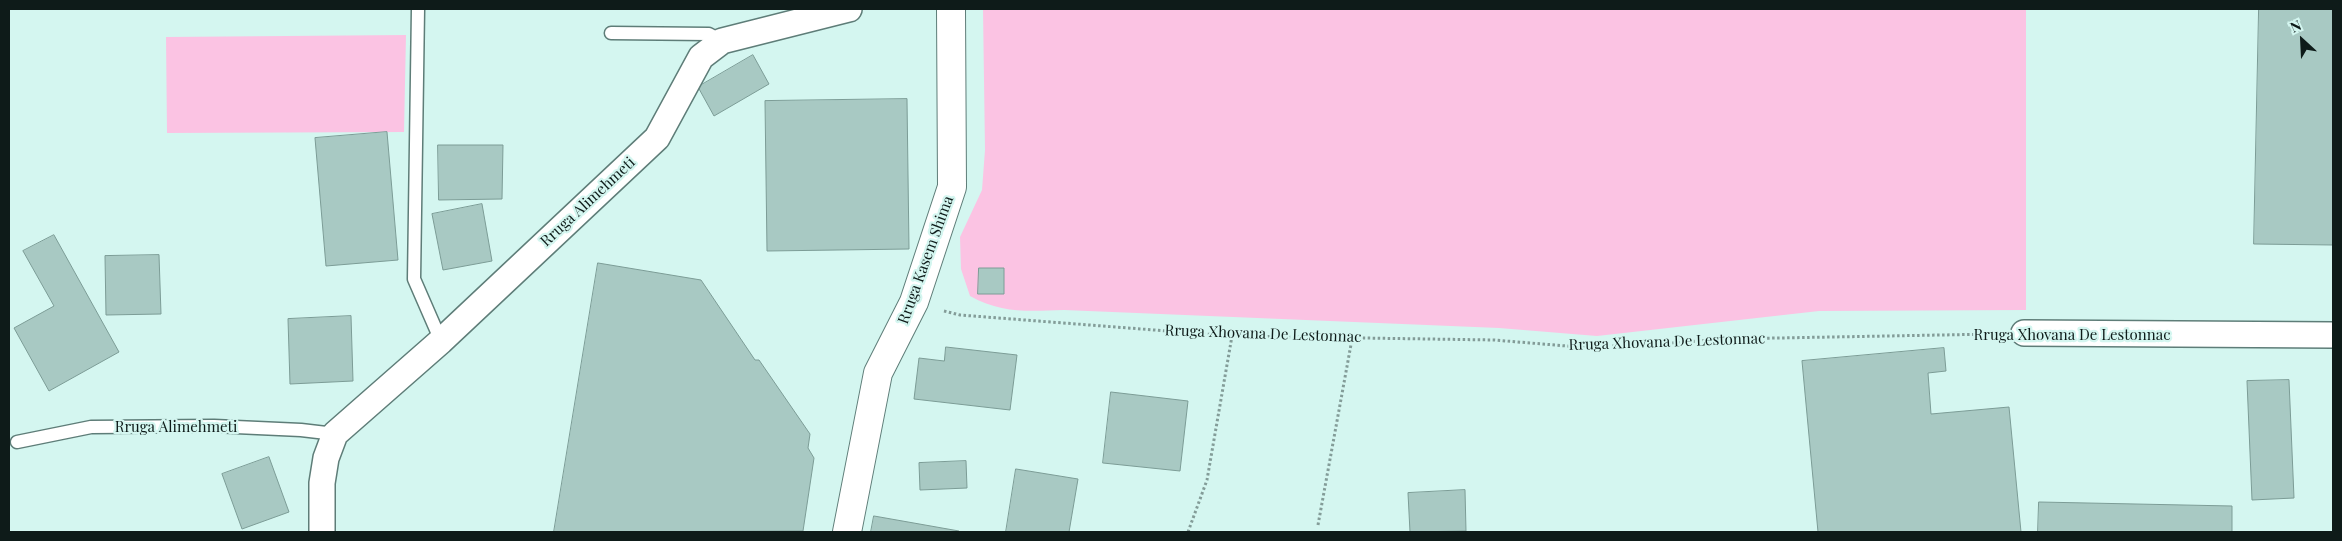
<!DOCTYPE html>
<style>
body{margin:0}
#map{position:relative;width:2342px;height:541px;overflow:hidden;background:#d4f6f0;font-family:"Playfair Display",serif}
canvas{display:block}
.frame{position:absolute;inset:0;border:10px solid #0e1b19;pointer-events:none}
.north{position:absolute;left:2277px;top:15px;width:50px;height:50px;-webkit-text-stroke:4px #d4f6f0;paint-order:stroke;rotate:335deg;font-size:14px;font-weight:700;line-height:20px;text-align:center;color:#0e1b19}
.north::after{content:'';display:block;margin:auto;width:18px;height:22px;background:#0e1b19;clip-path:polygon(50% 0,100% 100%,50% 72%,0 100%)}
</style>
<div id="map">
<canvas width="2342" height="541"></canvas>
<div class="frame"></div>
<div class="north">N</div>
</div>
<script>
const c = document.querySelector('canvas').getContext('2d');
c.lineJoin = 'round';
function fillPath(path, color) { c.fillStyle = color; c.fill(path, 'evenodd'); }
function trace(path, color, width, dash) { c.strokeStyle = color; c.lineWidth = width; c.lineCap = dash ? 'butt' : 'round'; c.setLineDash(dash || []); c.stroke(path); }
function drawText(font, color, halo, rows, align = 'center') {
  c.font = font + ' "Playfair Display",serif'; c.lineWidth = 4.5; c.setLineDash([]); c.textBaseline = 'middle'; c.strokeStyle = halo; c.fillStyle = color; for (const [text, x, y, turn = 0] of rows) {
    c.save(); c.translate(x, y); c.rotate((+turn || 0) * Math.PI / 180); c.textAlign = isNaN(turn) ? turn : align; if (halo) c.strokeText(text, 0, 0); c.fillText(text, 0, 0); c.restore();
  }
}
fillPath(new Path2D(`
 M983,9H2026V310L1819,311L1597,336L1499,328L1064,310C1029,311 1002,314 970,296L961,269L960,237L982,190L985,150Z
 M406,35L404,132L167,133L166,37Z`), '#fbc3e3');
const building = new Path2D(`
 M2259,9H2333V245L2254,244Z
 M753,55L769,84L714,116L698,87Z
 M907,99L909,249L767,251L765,101Z
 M387,132L398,260L326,266L315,138Z
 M438,145H503L502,199L439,200Z
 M482,204L492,261L443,270L432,214Z
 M54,235L119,352L49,391L14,328L54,306L23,251Z
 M159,255L161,314L106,315L105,256Z
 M598,263L701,280L755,360H759L810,434L808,448L814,458L803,531L554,532Z
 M979,268H1004V294H978Z
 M351,316L353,381L290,384L288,319Z
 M946,347L1017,355L1010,410L914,399L919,358L944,361Z
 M1944,348L1946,371L1928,373L1931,414L2009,407L2021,532H1818L1802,361Z
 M2289,380L2294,498L2252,500L2247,381Z
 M1111,392L1188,401L1180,471L1103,463Z
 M269,457L289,512L242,529L222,474Z
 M966,461L967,488L920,490L919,463Z
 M1016,469L1078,479L1069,532H1006Z
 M1465,490L1466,531L1410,532L1408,493Z
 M2039,502L2232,506V532H2038Z
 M874,516L959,531V532H871Z`);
fillPath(building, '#a8c9c3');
trace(building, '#7c9c96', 1);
const service = new Path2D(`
 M418,9L414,279L441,341
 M611,33L709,34L722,41
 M17,442L91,427L214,426L301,430L335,434`);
const minor = new Path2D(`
 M2024,333L2333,335
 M322,532V483L326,458L335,434L441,341L657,138L701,57L722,41L849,9`);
const tertiary = new Path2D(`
 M847,532L878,373L914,302L952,187L951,9`);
trace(service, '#5e7d78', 15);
trace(minor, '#5e7d78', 28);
trace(tertiary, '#5e7d78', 30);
trace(new Path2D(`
 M944,311L960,315L1232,336L1494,340L1579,347L1647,345L1724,339L1995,334
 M1318,525L1352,339
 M1188,532L1207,480L1232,336`), '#839c98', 3, [2.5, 2.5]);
trace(service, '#fff', 12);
trace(minor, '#fff', 25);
trace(tertiary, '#fff', 28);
drawText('15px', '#0e1b19', '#d4f6f0', [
 ["Rruga Alimehmeti",588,202,-43],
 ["Rruga Kasem Shima",926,260,-70],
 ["Rruga Xhovana De Lestonnac",1263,334,2],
 ["Rruga Xhovana De Lestonnac",2072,335],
 ["Rruga Xhovana De Lestonnac",1667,342,-2],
 ["Rruga Alimehmeti",176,427]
]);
</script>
